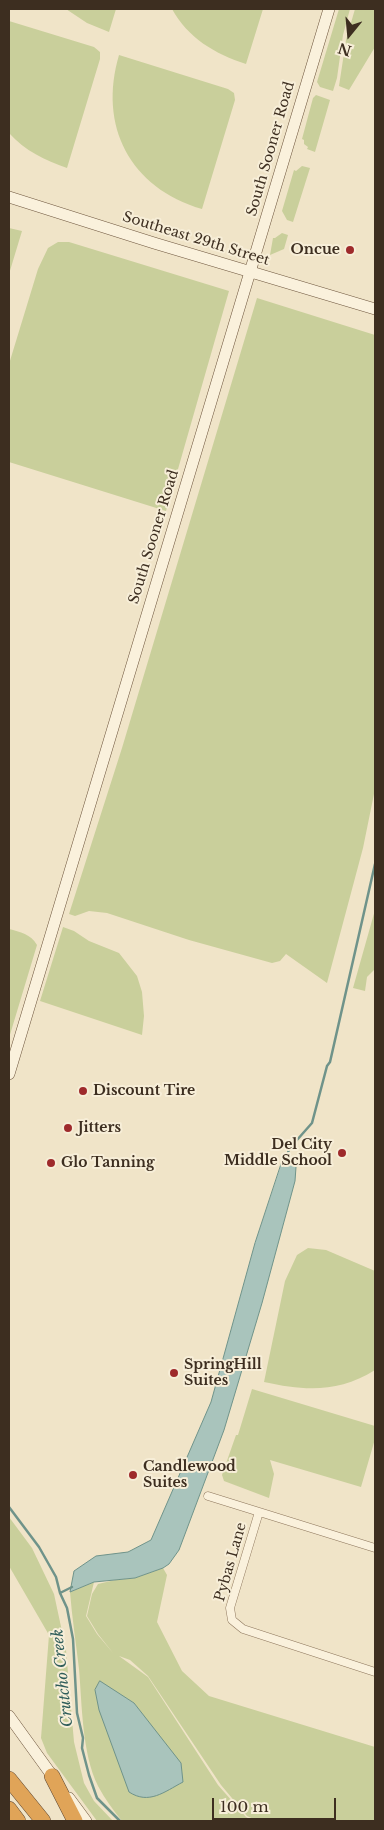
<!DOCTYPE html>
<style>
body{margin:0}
#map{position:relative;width:384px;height:1830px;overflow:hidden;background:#f0e4c8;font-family:"Libre Baskerville",serif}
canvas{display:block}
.frame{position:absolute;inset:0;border:10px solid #3d2e20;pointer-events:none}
.north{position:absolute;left:324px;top:10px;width:50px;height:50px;-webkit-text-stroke:4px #f7eed8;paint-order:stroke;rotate:197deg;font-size:14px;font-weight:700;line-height:20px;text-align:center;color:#3d2e20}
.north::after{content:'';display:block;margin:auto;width:18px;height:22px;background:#3d2e20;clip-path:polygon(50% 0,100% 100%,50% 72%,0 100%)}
.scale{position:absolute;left:212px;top:1798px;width:124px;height:22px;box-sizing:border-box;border:2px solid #3d2e20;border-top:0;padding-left:6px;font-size:15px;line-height:18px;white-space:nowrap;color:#3d2e20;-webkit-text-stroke:4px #f7eed8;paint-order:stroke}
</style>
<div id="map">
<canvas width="384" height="1830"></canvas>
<div class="frame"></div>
<div class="north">N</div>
<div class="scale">100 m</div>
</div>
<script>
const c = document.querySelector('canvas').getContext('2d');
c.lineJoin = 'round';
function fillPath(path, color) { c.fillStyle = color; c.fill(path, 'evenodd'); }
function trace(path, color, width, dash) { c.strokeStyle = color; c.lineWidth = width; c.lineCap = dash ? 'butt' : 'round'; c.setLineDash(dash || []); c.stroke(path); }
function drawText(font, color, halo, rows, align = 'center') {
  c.font = font + ' "Libre Baskerville",serif'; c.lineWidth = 4; c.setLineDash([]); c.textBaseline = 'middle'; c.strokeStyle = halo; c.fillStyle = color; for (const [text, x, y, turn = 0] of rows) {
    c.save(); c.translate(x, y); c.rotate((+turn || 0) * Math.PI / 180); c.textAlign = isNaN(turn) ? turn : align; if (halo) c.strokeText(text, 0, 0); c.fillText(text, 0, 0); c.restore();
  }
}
fillPath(new Path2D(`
 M66,9H116L109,32L87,23Z
 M172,9H263L246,64C215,54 188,38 172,9Z
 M339,9H350L343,35L337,78L333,91L320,87L317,82Z
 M355,9H375V47L349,90L339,86L346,40Z
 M9,21L94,47L100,52V59L67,168C45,160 25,151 9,133Z
 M119,55L228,89L234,93L235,100L202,209C130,188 98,126 119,55Z
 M316,95L330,100L315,152L307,149L308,147L304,144V140L302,139L313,98Z
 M302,166L310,168L293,222L287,220L282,211L294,170L296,171Z
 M9,228L22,231L9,274Z
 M282,233L288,235L284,249L270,255L273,238H275Z
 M58,242H69L229,291L166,511L9,462V364L38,269L48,248Z
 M257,298L375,335V789L363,848L327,983L286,954L280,961L272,963L189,940L107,913L89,911L75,916L69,914L122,748Z
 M375,910V969L367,977L365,991L353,988Z
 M63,927L74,931L89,941L119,953L137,976L142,992L144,1016L142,1035L40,1001Z
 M9,929C20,932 31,934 37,945L9,1038Z
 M308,1248L326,1250L375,1271V1370C338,1393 305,1391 264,1382L285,1281L297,1255Z
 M252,1389L375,1426V1439L361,1487L270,1460L274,1474L269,1498L224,1481L222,1475L236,1435H238Z
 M9,1517L32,1548L54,1594L66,1650L74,1742L84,1783L94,1801L113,1821H97L47,1753L41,1738L49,1635L9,1566Z
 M163,1568L167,1575L157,1622L182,1671L209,1696L375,1747V1821H258L247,1816L221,1785L148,1676L130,1660L119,1656L148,1677L218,1785L246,1817L253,1821H122C113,1810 105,1799 98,1786C82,1754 82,1704 79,1669C76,1643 72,1618 70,1592L94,1582L86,1616L97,1634L113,1653L98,1634L87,1616L92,1594L98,1584L115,1580L135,1578ZM99,1682L134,1703L182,1772L181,1778Z`), '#c9cf9b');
const water = new Path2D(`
 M283,1159L292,1160L296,1167L295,1181L262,1303L224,1430L179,1550L169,1564L163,1568L135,1578L94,1582L70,1592L74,1571L96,1556L128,1552L151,1540L211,1402L255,1243Z
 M100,1681L134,1703L181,1763L183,1782C164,1792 149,1805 129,1792L99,1710L95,1690Z`);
fillPath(water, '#a9c4bc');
trace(water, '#6f938a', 1);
trace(new Path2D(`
 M286,1161L289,1149L312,1123L327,1066L330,1062L375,864
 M9,1507L39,1547L56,1577L60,1593L67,1608L73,1639L77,1713L83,1738L82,1748L89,1775L97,1798L120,1821
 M60,1593L72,1587`), '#6f938a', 2.5);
const street = new Path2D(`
 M208,1496L375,1548
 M259,1512L230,1608L232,1620L243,1629L375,1672`);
const secondary = new Path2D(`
 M9,197L154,243L375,309
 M9,1074L329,9
 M9,1716L56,1781
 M69,1798L86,1821`);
const highway = new Path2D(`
 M52,1776L75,1821
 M9,1779L43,1821
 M9,1809L18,1821`);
trace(street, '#8d765c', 9);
trace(secondary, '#6f573f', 12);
trace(highway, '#5b4430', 16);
trace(street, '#faf1dc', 8);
trace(secondary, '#faf1dc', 11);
trace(highway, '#e0a458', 15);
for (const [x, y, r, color] of [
 [350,250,5,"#9e2a2b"],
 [83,1091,5,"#9e2a2b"],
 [68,1128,5,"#9e2a2b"],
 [342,1153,5,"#9e2a2b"],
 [51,1163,5,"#9e2a2b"],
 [174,1373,5,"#9e2a2b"],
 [133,1475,5,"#9e2a2b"]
]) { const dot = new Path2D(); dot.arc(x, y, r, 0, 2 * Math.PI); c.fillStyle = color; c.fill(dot); trace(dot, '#f7eed8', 2); }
drawText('14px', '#3d2e20', '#f7eed8', [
 ["South Sooner Road",271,149,-74],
 ["Southeast 29th Street",196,239,17],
 ["South Sooner Road",154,537,-73],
 ["Pybas Lane",231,1562,-74]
]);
drawText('bold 14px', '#3d2e20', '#f7eed8', [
 ["Oncue",340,250,"right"],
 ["Discount Tire",93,1091],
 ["Jitters",78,1128],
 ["Del City",332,1145,"right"],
 ["Middle School",332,1161,"right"],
 ["Glo Tanning",61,1163],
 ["SpringHill",184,1365],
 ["Suites",184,1381],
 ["Candlewood",143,1467],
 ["Suites",143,1483]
], 'left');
drawText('italic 15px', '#2f5d5a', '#f7eed8', [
 ["Crutcho Creek",63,1678,-96]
]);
</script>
